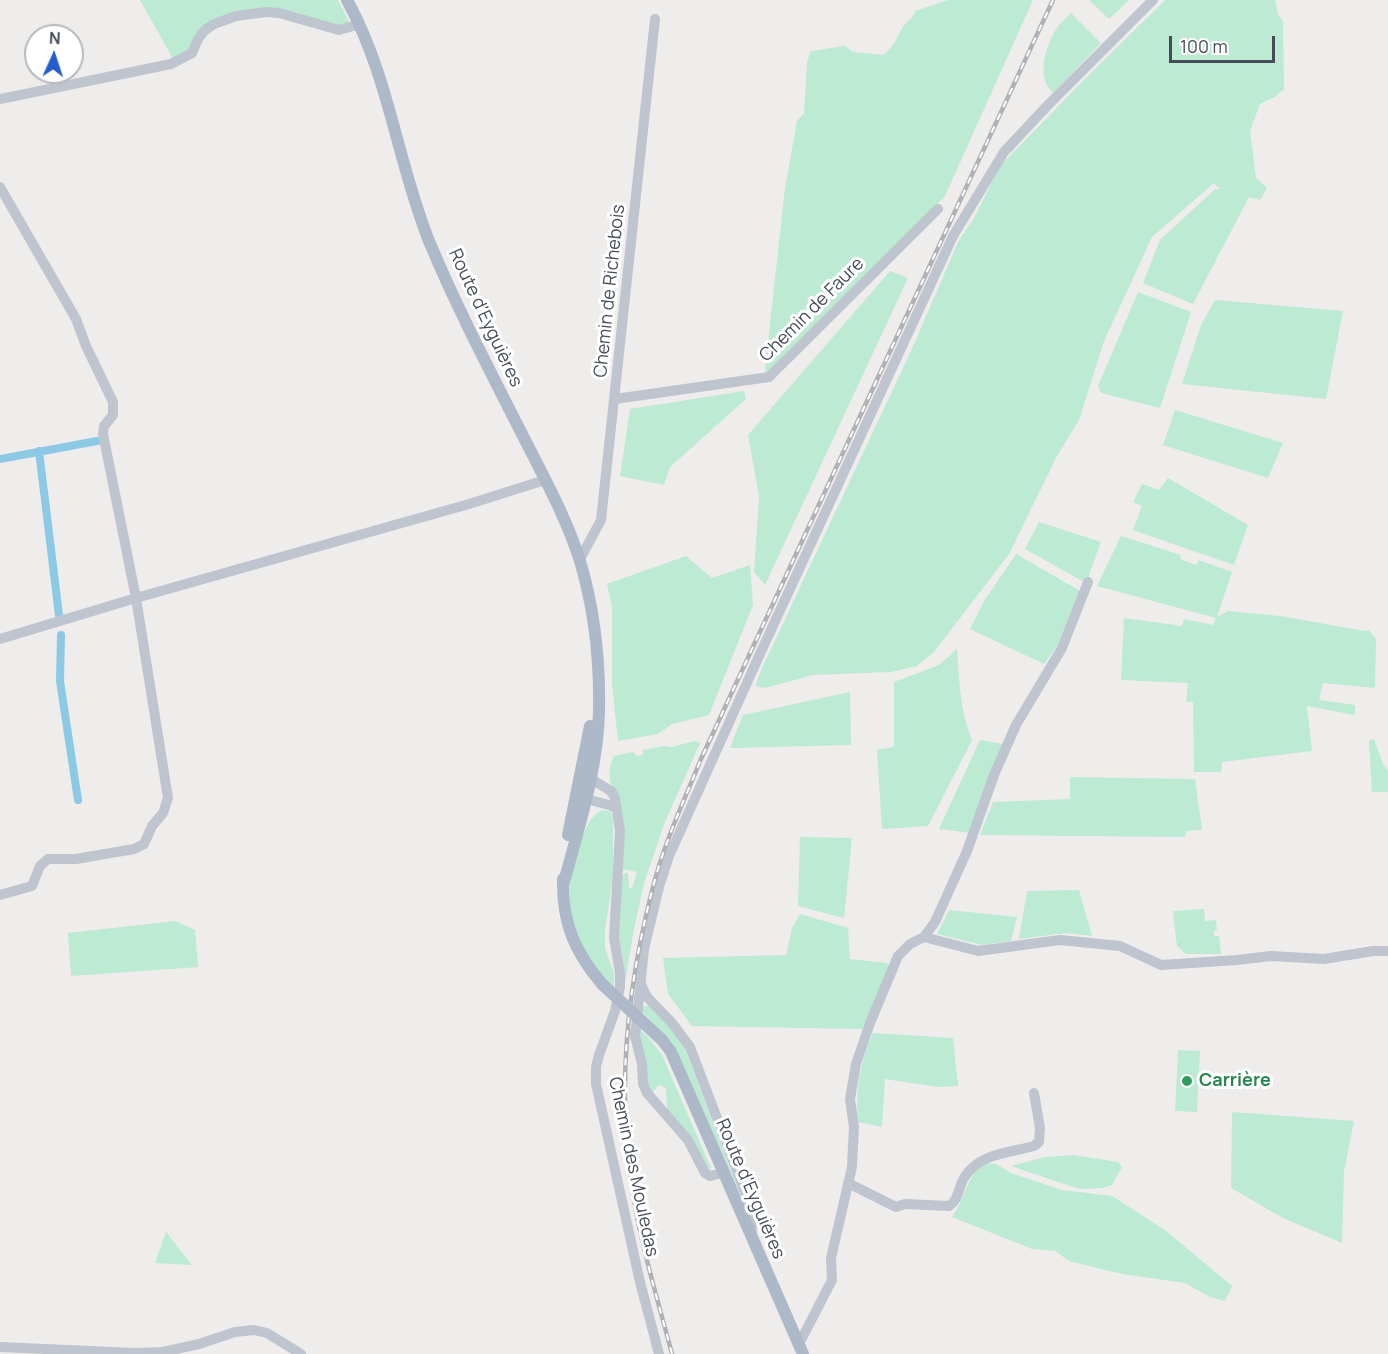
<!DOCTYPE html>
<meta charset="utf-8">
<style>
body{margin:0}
#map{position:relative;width:1388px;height:1354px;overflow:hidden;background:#efecec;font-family:Manrope,sans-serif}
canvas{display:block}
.north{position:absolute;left:24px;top:24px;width:60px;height:60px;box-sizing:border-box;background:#fff;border:2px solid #b5b8bc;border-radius:50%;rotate:3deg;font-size:16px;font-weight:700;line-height:24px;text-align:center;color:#464d58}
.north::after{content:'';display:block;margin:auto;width:21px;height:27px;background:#255dcf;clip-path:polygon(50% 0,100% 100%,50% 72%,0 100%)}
.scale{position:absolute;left:1169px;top:36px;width:106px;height:27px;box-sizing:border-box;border:3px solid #464d58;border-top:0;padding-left:8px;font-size:18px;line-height:21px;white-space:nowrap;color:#464d58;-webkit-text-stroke:4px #fff;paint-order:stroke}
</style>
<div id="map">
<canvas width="1388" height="1354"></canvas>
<div class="north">N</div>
<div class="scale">100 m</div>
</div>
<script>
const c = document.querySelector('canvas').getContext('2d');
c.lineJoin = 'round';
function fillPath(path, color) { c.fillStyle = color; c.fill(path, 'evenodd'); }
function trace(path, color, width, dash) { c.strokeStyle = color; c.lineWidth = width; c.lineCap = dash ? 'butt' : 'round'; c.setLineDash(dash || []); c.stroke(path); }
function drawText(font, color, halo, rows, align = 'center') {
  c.font = font + ' Manrope,sans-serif'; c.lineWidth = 6; c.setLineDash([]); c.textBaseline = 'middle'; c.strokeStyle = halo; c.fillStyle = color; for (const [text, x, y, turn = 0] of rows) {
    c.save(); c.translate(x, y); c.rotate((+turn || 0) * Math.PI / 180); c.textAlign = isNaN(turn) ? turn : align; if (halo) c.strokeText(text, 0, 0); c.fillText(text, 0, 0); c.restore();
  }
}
fillPath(new Path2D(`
 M140,0H338L349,22L334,27L307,18L229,15L184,55L173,59Z
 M948,0H1033L945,196L768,374L765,370L785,188L797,121L804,113L807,62L811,51L845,46L853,52L883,55C896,45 895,39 903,27C907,20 913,19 915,11Z
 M1089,0H1129L1109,19Z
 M1165,0H1275L1278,14L1283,21L1284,89L1275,97L1260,104L1250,131L1256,178L1267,188L1260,200L1249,197L1193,304L1143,283L1160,240L1215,189H1220L1214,183L1152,237L1104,341L1079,420L1057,456L1009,554L934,652L917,666L891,672L813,675L765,688L755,686L762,668L911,351L959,240L973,220L1000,166L1081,83Z
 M1071,13L1101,43L1053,93C1036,77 1045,49 1055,31C1059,24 1066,18 1071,13Z
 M890,271L908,278L765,585L754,572L759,496L748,435Z
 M1138,292L1191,312L1160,408L1101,393L1098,386Z
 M1215,300L1343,311L1326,399L1182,384L1201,325Z
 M744,391L746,399L670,467L664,485L620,476L630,409Z
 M1175,410L1283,443L1268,478L1163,445Z
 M1168,478L1248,525L1234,565L1133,530L1142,506L1133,502L1142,484L1159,490Z
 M1039,522L1101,542L1086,583L1025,549Z
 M1121,536L1181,555L1180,559L1196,565L1199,560L1232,572L1217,617L1228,611L1280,616L1364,631L1369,630L1376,639L1375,688L1323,683L1319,700L1355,705V715L1307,706L1312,751L1222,762L1221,772H1194L1193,702H1186L1188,683L1121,680L1124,618L1182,626L1184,619L1213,625L1216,618L1097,586Z
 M1016,554L1080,591L1057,646L1044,664L970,629L984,601Z
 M686,556L712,578L750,565L753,605L709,715L672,724L658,734L618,741L612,683V607L607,584Z
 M957,649C959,681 960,711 972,740L928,826L882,829L877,750L894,747V682L939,665Z
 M850,692L851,745L730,748L743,715Z
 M1374,739L1384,766L1388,770V792H1372L1369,741Z
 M980,740L1003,744L971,833L939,829Z
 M694,741L700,743L665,822L644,883L633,934L624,989V964L619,937L621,876L628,872L629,888H632L637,872L622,869L612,787C608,777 609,766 614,756L633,752L637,756L643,755V750L664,746L672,747Z
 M1070,777L1195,779L1202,830L1186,831L1185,837L980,835L993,802L1070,799Z
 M602,810L611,812L613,819V875L605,930V948L614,973V988C571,948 558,894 581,839C587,827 590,816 602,810Z
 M800,837L852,838L844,918L798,906Z
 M1079,890L1092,936L1066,933L1019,939L1027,891Z
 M1204,909L1205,921L1216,920L1217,930L1214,931V936H1219L1221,954H1186L1177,946L1173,911Z
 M949,910L1017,917L1011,941L982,945L937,934Z
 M800,914L848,928L850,959L887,963L891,967L862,1029L692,1026L668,994L663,958L786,955L792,928Z
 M175,921L195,930L198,967L71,976L68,933Z
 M645,1006H651L680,1036L746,1210L663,1035L642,1012V1008Z
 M640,1030L649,1038L662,1055L711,1168L709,1169H707L667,1110L666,1088L659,1085L652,1093L649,1090L639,1044Z
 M873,1033L953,1038L958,1086L938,1087L885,1079L882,1127L858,1122C856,1085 859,1068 873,1033Z
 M1178,1050L1200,1051L1197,1112L1175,1111Z
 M1232,1112L1354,1121L1344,1171L1342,1243L1283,1218L1231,1188Z
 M1073,1155L1118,1162L1122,1167L1112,1185L1102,1188L1079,1189L1011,1166L1045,1157Z
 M982,1163L996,1164L1011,1173L1062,1190L1112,1196L1165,1230L1232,1286L1225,1301L1210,1297L1185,1283L1122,1274L1069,1261L1055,1251L1032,1249L952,1217C965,1199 966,1180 982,1163Z
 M166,1232L192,1265L155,1263Z`), '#bcead3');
trace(new Path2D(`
 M39,451L59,615
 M0,459L97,441
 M61,635L60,681L78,800`), '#8cc9e4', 8);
trace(new Path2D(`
 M0,99L171,64L192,53L198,39L205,30L214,24L236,16L266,12L279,13L339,30L360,24
 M0,187L76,319L86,346L113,402V415L104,426L103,434L136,598L168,798L163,813L152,826L144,844L134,849L76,859H48L40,866L32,886L0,895
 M615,399L769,377L938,209
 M579,561L601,520L655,19
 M0,639L136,598L469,504L545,480
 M591,779L611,791L615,798L620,831L614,938L620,973V987L615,1011L599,1055L596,1067V1084L640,1282L659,1354
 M584,793L586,799L609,805L616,808
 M924,937L935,922L967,851L994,775L1016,725L1062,648L1088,582
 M640,982L647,997L672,1023L690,1047L751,1208L752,1235
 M634,1032L642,1064L643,1084L647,1093L688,1140L705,1173L710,1176L723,1173
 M635,1038L644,949L659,887L669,856L759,656L953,236L1004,152L1048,105L1153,0
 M848,1183L896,1207L905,1204L949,1206C959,1200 958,1188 964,1178C979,1153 1009,1153 1034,1146L1039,1142L1040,1128L1034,1093
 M799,1344L832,1280L831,1258L852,1167L854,1127L850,1099L856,1064L870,1023L898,956L910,944L924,937L978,951L1060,940L1120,946L1161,965L1237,960L1271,956L1324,959L1373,951H1388
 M0,1347L135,1353L163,1352L199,1344L235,1332L254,1330L267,1333L301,1354`), '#bec5ce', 10);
trace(new Path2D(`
 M347,0C389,76 397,161 429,241C456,306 489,369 521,432C542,474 566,516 580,561C594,608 600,661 599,711C598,770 578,829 563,886
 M568,835L590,726
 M563,879C562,922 574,951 602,984
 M662,1040L671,1052L803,1354`), '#adb8c9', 12);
const rail = new Path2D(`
 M672,1354C657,1297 639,1239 631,1181C617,1082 628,983 653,887C664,843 684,801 701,759L1053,0`);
trace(rail, '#afb1b6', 4.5);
trace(rail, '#fff', 2, [7]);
trace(new Path2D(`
 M602,984L662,1040`), '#adb8c9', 12);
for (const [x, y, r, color] of [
 [1187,1081,6,"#2e9e5b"]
]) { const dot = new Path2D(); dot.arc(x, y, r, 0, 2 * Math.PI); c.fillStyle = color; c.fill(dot); trace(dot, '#fff', 2); }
drawText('18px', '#464d58', '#fff', [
 ["Chemin de Richebois",610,291,-84],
 ["Chemin de Faure",812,310,-45],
 ["Route d'Eyguières",485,318,65],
 ["Chemin des Mouledas",633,1167,78],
 ["Route d'Eyguières",750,1189,67]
]);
drawText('bold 18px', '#27864d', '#fff', [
 ["Carrière",1199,1081]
], 'left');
</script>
